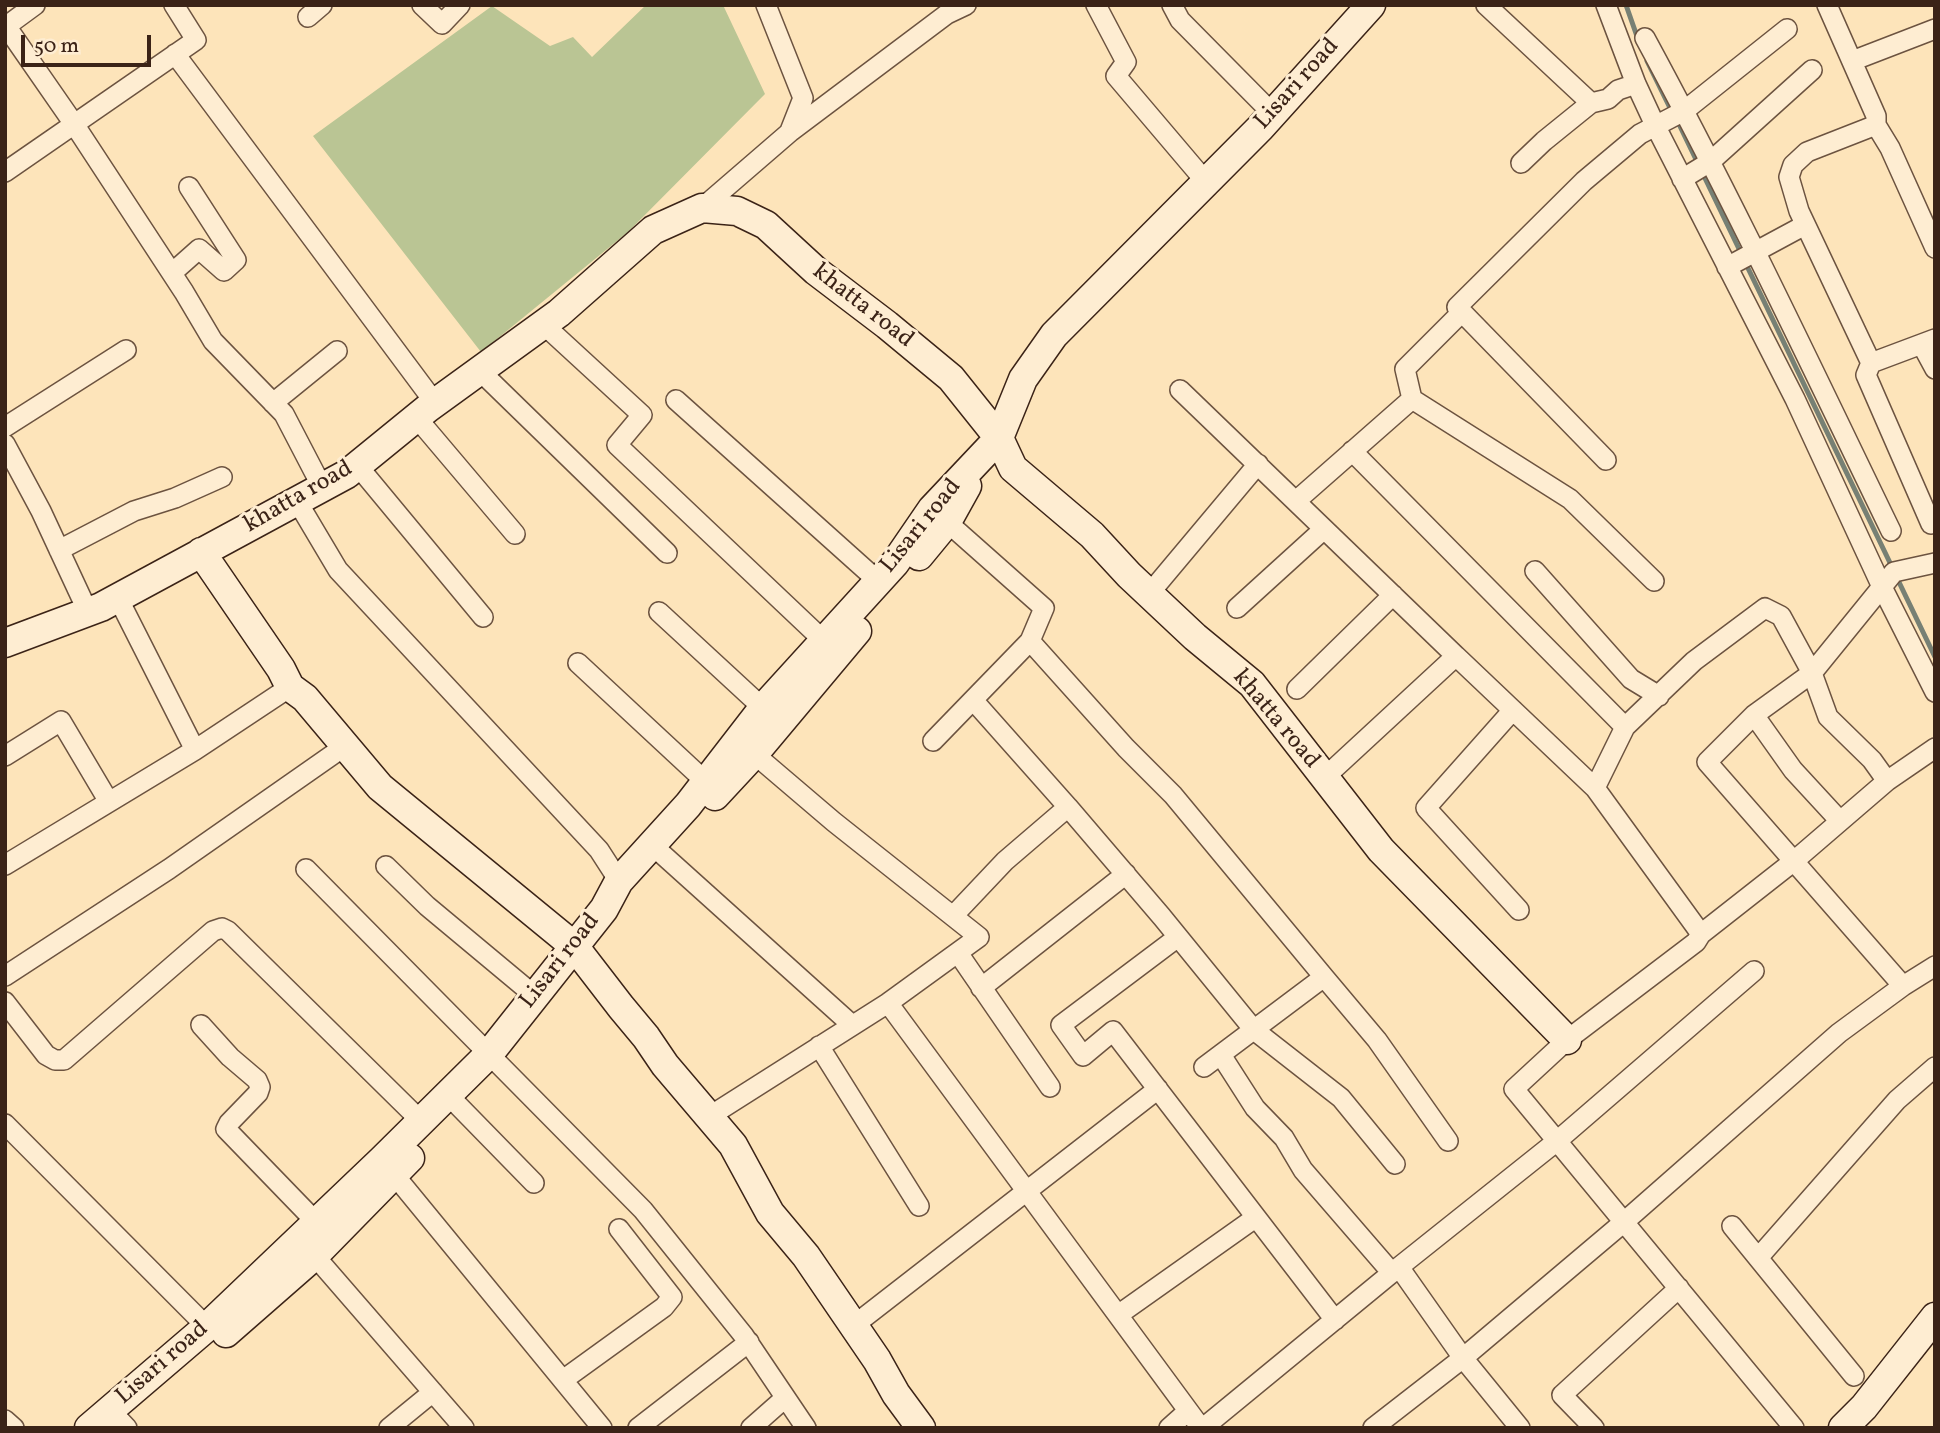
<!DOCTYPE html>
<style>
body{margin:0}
#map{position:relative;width:1940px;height:1433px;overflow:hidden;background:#fde4ba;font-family:Vollkorn,serif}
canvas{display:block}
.frame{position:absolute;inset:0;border:7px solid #3b2317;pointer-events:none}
.scale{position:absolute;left:21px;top:35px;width:130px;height:32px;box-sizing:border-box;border:4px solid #3b2317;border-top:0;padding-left:9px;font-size:21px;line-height:24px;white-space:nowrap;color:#3b2317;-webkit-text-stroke:5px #feedd2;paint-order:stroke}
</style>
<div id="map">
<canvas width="1940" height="1433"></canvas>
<div class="frame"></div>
<div class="scale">50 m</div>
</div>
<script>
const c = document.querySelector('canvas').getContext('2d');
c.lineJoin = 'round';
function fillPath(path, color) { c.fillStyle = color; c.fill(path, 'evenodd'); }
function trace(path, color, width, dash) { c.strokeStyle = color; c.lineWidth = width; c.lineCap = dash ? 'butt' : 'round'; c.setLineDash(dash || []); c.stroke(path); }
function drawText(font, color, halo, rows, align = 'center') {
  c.font = font + ' Vollkorn,serif'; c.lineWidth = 6; c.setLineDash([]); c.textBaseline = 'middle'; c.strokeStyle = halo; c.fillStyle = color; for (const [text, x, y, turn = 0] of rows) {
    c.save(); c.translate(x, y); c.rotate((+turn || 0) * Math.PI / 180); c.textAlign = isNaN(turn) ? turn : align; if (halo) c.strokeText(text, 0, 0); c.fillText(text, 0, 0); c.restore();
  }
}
fillPath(new Path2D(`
 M646,5H723L765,94L628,232L481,352L313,136L492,6L550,46L573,37L592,57Z`), '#bac594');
trace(new Path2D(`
 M1626,5L1639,42
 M1647,61L1672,112
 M1677,120L1741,253
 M1745,262L1893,569
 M1897,578L1935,657`), '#778074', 5);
const street = new Path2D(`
 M422,5L442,24L460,5
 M766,5L803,98L790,131
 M1096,5L1126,62L1116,76L1206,182
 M1172,5L1180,20L1273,114
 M1486,5L1591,103
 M1606,5L1636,84L1655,125L1795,399L1882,587L1935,692
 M1827,5L1876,116V125L1890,148L1935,248
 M308,17L322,5
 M6,26L74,124L184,292L213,341L284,414L322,487
 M5,27L35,5
 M1645,38C1733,200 1811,366 1891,531
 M175,54L435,403
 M1852,61L1935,29
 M1521,163L1544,141L1591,103L1608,99L1618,90L1636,84
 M5,172L196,40L174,5
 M1682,179L1710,162L1812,70
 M702,208L790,132L947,14L966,5
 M1727,267L1805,225
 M172,273L199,249L224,271L236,260L189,187
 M543,324L642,415L617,445L824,641
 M1922,345L1935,369
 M1871,363L1799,211L1789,177L1793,165L1807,152L1876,125
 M479,370L667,553
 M1180,390L1456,656L1324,778
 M1412,399L1570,499L1654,581
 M676,400L878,581
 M273,403L337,351
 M416,417L515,534
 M5,427L126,350
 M5,444L41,511L88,612
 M1352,451L1625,727
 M1606,460L1457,307L1584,181L1640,134L1684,111L1787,29
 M357,465L483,617
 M297,501L338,570L599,850L619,881
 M1296,501L1412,399L1405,369L1462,312
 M938,514L1044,608L1030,641
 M1931,524L1866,375L1871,363L1935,339
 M59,550L134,511L175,498L222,477
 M1535,571L1631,679L1659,696
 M1149,594L1258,464
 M118,598L195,750
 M1237,608L1324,529
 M659,612L763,708
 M1456,656L1595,788L1701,934
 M578,663L706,782
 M1297,689L1393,595
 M973,700L1068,807
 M1513,710L1426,808L1519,910
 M1754,715L1793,770L1840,821
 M933,741L1030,641L1126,748L1173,795L1324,977L1377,1040L1448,1141
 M746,747L834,822L979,937L888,1003L1201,1428
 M5,756L61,721L109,802
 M1595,788L1625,727L1694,661L1765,608L1781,616L1812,673L1828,717L1872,760L1887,781
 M652,845L852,1025
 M5,865L195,750L290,687
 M386,866L427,906L535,996
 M306,869L643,1210L744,1336L806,1428
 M953,916L1005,861L1068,807L1162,917L1254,1030L1341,1098L1395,1164
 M1178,937L1061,1025L1083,1056L1113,1031L1335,1320
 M958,953L1050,1087
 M5,976L169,869L345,746
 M1903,986L1707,762L1754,715L1812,673L1894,572L1935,563
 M981,988L1126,874
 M5,1002L46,1055L55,1060H64L213,931L222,928L228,931L421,1121
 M201,1025L230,1057L257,1080L260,1087L258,1093L229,1123L226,1129L316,1222
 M819,1046L919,1206
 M1221,1055L1255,1108L1284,1138L1303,1170L1392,1273
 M1204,1067L1324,977
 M448,1095L534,1183
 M710,1116L888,1003
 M5,1124L207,1327
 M387,1166L602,1428
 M1732,1226L1854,1376
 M307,1247L464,1428
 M1758,1258L1897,1100L1935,1067
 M1399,1267L1557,1141L1754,971
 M1118,1315L1255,1218
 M853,1326L1158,1089
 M563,1380L664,1307L672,1297L619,1229
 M110,1410L127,1428
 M5,1420L14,1428
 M389,1428L433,1392
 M638,1428L749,1342
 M751,1428L785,1398
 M1169,1428L1188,1411
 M1203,1428L1399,1267L1463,1358L1373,1428
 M1520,1428L1463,1358L1624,1222L1839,1033L1903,986L1935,966
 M1594,1428L1562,1395L1679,1288
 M1794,1428L1514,1089L1567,1040L1696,942L1701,934L1794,861L1887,781L1935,748`);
const secondary = new Path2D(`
 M201,552L281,669L290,687L305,698L380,787L574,946L621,1007L646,1037L665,1065L733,1145L770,1213L806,1256L877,1360L896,1394L921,1428
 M919,556L947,522L967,486
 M5,643L101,607L347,474L428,408L559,313L653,230L702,208L737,211L766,225L816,271L887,325L951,378L999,438L1013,468L1092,535L1129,575L1195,637L1252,684L1381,850L1567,1040
 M715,796L754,754L857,631
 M226,1333L314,1256L410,1158
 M89,1428L207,1327L382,1160L489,1054L604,909L619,881L688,805L763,708L895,563L932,509L999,438L1023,379L1054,335L1260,128L1371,5
 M1843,1428L1864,1407L1935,1317`);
trace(street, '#6c5340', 22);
trace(secondary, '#3b2317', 31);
trace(street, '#feedd2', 19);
trace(secondary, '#feedd2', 28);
drawText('24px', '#3b2317', '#feedd2', [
 ["Lisari road",1298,85,-48],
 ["khatta road",862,307,38],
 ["khatta road",299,498,-30],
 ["Lisari road",922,527,-51],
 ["khatta road",1275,720,50],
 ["Lisari road",561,962,-52],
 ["Lisari road",163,1364,-41]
]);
</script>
